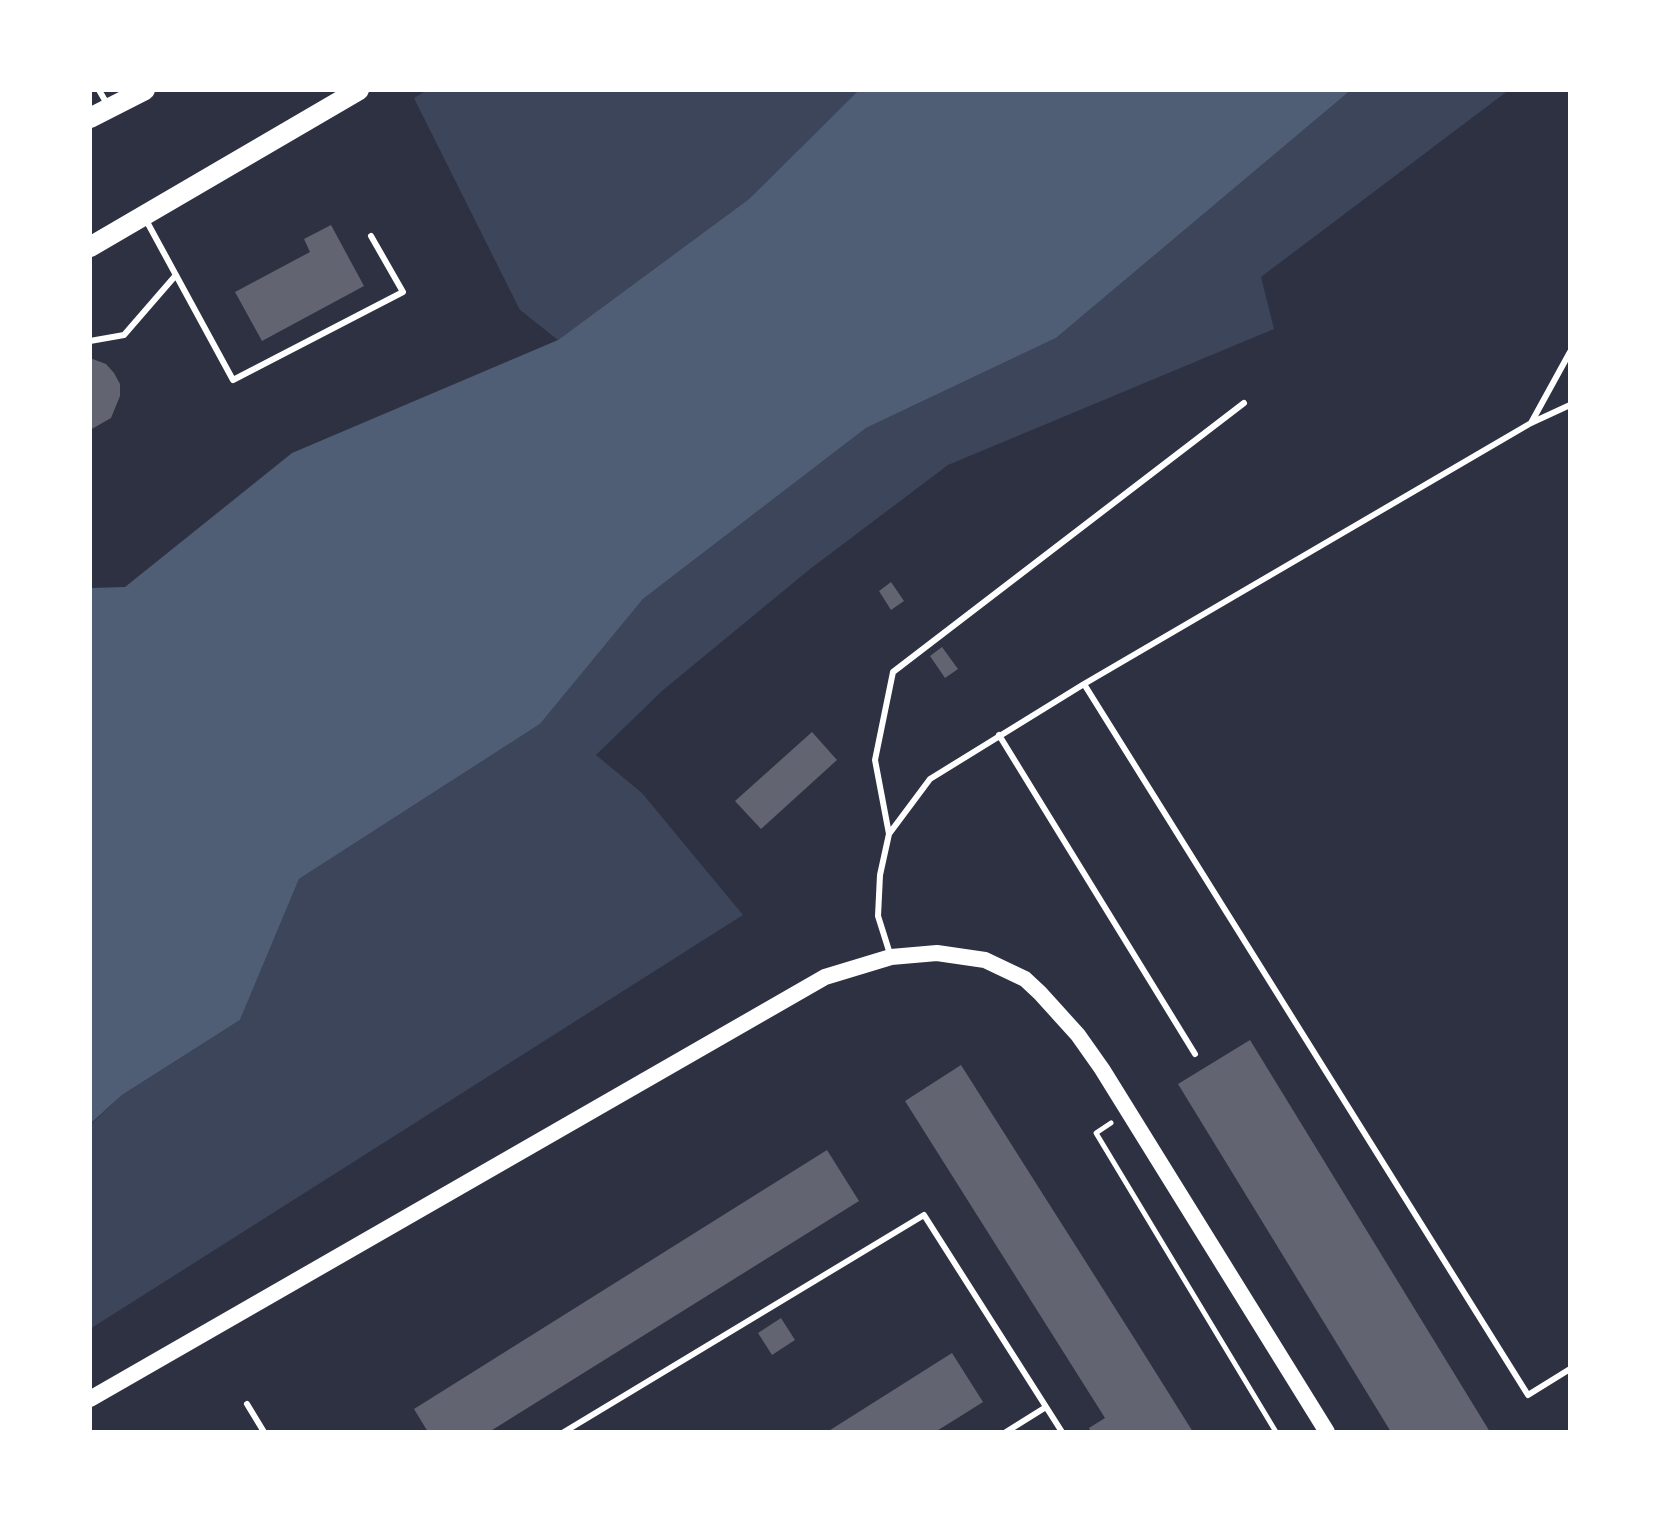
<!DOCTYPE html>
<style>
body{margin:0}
#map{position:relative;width:1660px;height:1522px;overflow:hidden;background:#2d3142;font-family:Mulish,sans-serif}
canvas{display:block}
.frame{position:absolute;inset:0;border:92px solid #fff;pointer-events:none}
</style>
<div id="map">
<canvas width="1660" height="1522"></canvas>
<div class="frame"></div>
</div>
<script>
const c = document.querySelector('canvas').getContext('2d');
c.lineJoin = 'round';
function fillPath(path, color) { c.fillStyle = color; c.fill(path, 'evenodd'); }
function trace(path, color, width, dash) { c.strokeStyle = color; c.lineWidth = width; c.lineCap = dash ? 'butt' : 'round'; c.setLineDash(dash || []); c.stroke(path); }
fillPath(new Path2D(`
 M427,90H859L749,199L558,340L520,310L414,98Z
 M1351,90H1509L1261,277L1274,329L948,465L810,569L662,691L596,755L642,793L743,915L90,1329V1125L122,1095L240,1020L299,879L540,724L643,599L866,428L1056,338Z`), '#3c4559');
fillPath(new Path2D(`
 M859,90H1351L1056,338L866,428L643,599L540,724L299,879L240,1020L122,1095L90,1124V588L125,587L292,453L558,340L749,199Z`), '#4f5d75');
fillPath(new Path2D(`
 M331,225L364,286L262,341L235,292L310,252L304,239Z
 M90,358L106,364L114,373L120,384V396L111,418L90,430Z
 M891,582L904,601L891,610L879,591Z
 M942,647L958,669L945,678L930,656Z
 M812,732L837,760L761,829L735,801Z
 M1250,1040L1490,1432H1391L1178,1084Z
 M961,1065L1136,1341L1193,1432H1091L1089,1428L1105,1418L905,1101Z
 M827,1150L859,1201L489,1432H428L414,1409Z
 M781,1318L795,1340L772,1355L758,1333Z
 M952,1353L983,1402L956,1419L935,1432H827Z`), '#626471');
trace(new Path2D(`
 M1111,1123L1096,1133L1276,1432`), '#fff', 5);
trace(new Path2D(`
 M99,90L107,104
 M146,220L233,380L403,292L371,236
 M90,341L124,335L176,275
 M1531,423L1570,352
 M1084,684L1528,1395L1570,1369
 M999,735L1195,1054
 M889,834L875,760L893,672L1244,403
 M890,954L878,916L880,875L889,834L930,779L1084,684L1531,423L1570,405
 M247,1404L264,1432
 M564,1432L924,1215L1062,1432
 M1006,1432L1046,1407`), '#fff', 6);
trace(new Path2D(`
 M90,1399L825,977L891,957L937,953L985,960L1025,979L1040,993L1078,1035L1102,1069L1327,1432`), '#fff', 16);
trace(new Path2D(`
 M90,118L145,90
 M90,247L359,90`), '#fff', 20);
</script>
